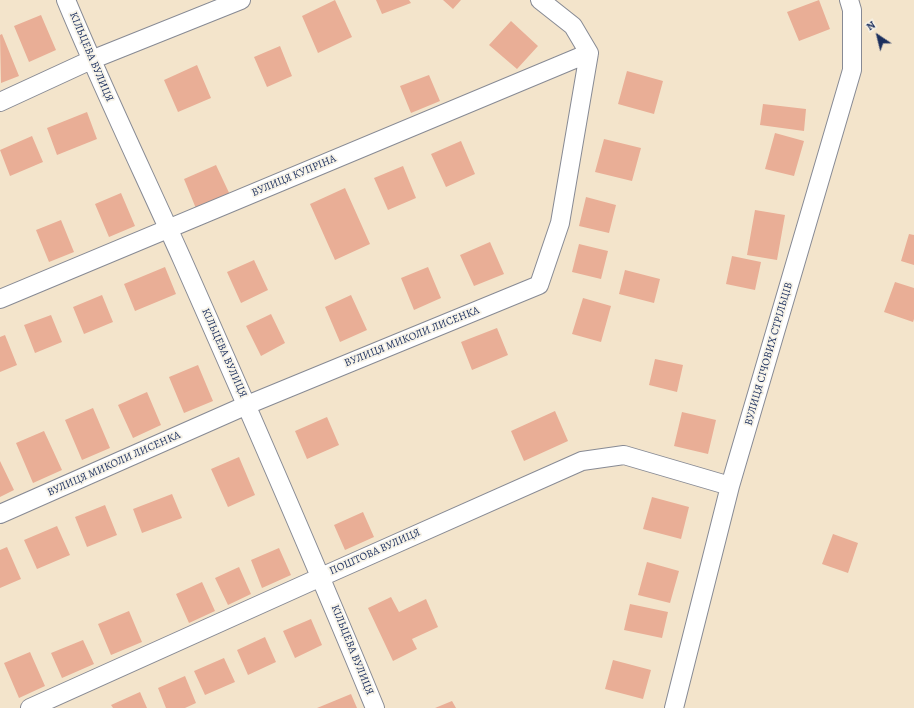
<!DOCTYPE html>
<meta charset="utf-8">
<style>
body{margin:0}
#map{position:relative;width:914px;height:708px;overflow:hidden;background:#f3e4cb;font-family:Alegreya,serif}
canvas{display:block}
.north{position:absolute;left:858px;top:16px;width:40px;height:40px;-webkit-text-stroke:3px #f7f3e8;paint-order:stroke;rotate:325deg;font-size:11px;font-weight:700;line-height:16px;text-align:center;color:#1b2f5e}
.north::after{content:'';display:block;margin:auto;width:14px;height:18px;background:#1b2f5e;clip-path:polygon(50% 0,100% 100%,50% 72%,0 100%)}
</style>
<div id="map">
<canvas width="914" height="708"></canvas>
<div class="north">N</div>
</div>
<script>
const c = document.querySelector('canvas').getContext('2d');
c.lineJoin = 'round';
function fillPath(path, color) { c.fillStyle = color; c.fill(path, 'evenodd'); }
function trace(path, color, width, dash) { c.strokeStyle = color; c.lineWidth = width; c.lineCap = dash ? 'butt' : 'round'; c.setLineDash(dash || []); c.stroke(path); }
function drawText(font, color, halo, rows, align = 'center') {
  c.font = font + ' Alegreya,serif'; c.lineWidth = 3.5; c.setLineDash([]); c.textBaseline = 'middle'; c.strokeStyle = halo; c.fillStyle = color; for (const [text, x, y, turn = 0] of rows) {
    c.save(); c.translate(x, y); c.rotate((+turn || 0) * Math.PI / 180); c.textAlign = isNaN(turn) ? turn : align; if (halo) c.strokeText(text, 0, 0); c.fillText(text, 0, 0); c.restore();
  }
}
fillPath(new Path2D(`
 M335,0L352,37L318,53L302,16Z
 M376,0H409L411,3L382,14Z
 M443,0H461L453,9Z
 M819,0L830,29L799,41L787,12Z
 M41,15L56,50L29,62L14,26Z
 M511,21L538,46L517,69L489,45Z
 M2,34L19,76L1,83L0,35Z
 M280,46L292,76L267,87L254,57Z
 M197,65L211,98L178,112L164,80Z
 M627,71L663,81L654,114L618,104Z
 M429,75L440,101L411,113L400,86Z
 M763,104L806,109L804,131L760,125Z
 M87,112L97,139L57,155L47,128Z
 M775,133L804,141L794,176L765,169Z
 M32,136L43,162L10,176L0,150Z
 M604,139L641,148L632,181L595,172Z
 M461,141L475,174L446,187L431,154Z
 M216,165L231,197L197,211L184,179Z
 M403,166L416,198L388,210L374,178Z
 M345,188L370,244L335,260L310,204Z
 M121,193L135,226L109,237L95,204Z
 M586,197L616,205L609,233L579,226Z
 M755,210L785,215L777,260L747,255Z
 M61,220L74,252L49,262L36,230Z
 M909,234L914,235V265L901,261Z
 M490,242L504,274L474,286L460,255Z
 M579,244L608,251L601,279L572,272Z
 M732,256L761,262L755,290L726,284Z
 M254,260L268,290L241,303L227,272Z
 M165,267L176,294L135,311L124,284Z
 M428,267L441,298L414,310L401,278Z
 M625,270L660,279L654,303L619,294Z
 M895,282L914,288V319L913,322L884,312Z
 M102,295L113,322L84,334L73,307Z
 M351,295L367,330L340,342L325,307Z
 M583,298L611,306L601,342L572,334Z
 M271,314L285,343L261,356L246,326Z
 M51,315L62,342L35,353L24,325Z
 M497,328L508,355L472,370L461,342Z
 M5,335L17,365L0,372V337Z
 M655,359L683,365L677,392L649,385Z
 M198,365L213,401L184,413L169,377Z
 M147,392L161,425L133,438L118,405Z
 M93,408L110,448L82,460L65,420Z
 M555,411L568,441L524,461L511,431Z
 M682,412L716,420L708,454L674,446Z
 M327,417L339,445L307,459L295,431Z
 M44,431L62,470L33,483L16,443Z
 M239,457L255,495L228,507L211,469Z
 M0,461L14,490L0,497Z
 M172,494L182,518L142,533L133,509Z
 M652,497L689,507L681,539L643,529Z
 M105,505L117,535L87,547L75,517Z
 M363,512L374,537L345,550L334,525Z
 M57,526L70,555L37,569L24,540Z
 M833,534L858,543L848,573L822,564Z
 M7,547L21,579L0,588V550Z
 M279,548L291,575L262,588L251,560Z
 M647,562L679,571L670,603L638,595Z
 M239,567L251,594L228,605L215,578Z
 M202,582L215,611L189,623L176,594Z
 M391,597L399,612L426,599L438,627L412,639L417,649L393,661L368,608Z
 M630,604L668,612L662,638L624,630Z
 M129,611L142,642L111,655L98,624Z
 M311,619L322,645L295,658L283,631Z
 M265,637L276,662L248,675L237,650Z
 M83,640L94,664L62,678L51,653Z
 M30,652L45,686L19,698L4,663Z
 M224,658L235,682L205,695L194,671Z
 M613,660L651,670L643,699L605,689Z
 M185,676L196,703L185,708H166L158,688Z
 M140,692L147,708H113L111,705Z
 M351,694L357,708H317Z
 M452,701L456,708H435Z`), '#e9ae96');
const minor = new Path2D(`
 M66,0C102,87 143,172 182,259C248,408 313,557 375,708
 M0,102L91,60L241,0
 M0,299L589,53
 M0,514L247,405L539,285L560,223L589,53L573,26L540,0
 M30,708L321,577L582,461L624,455L730,486
 M674,708L730,486L852,70V10L849,0`);
trace(minor, '#878a94', 20);
trace(minor, '#fff', 18);
drawText('11px', '#1b2f5e', '#f7f3e8', [
 ["КІЛЬЦЕВА ВУЛИЦЯ",91,57,67],
 ["ВУЛИЦЯ КУПРІНА",294,176,-23],
 ["ВУЛИЦЯ МИКОЛИ ЛИСЕНКА",412,337,-22],
 ["КІЛЬЦЕВА ВУЛИЦЯ",224,353,66],
 ["ВУЛИЦЯ СІЧОВИХ СТРІЛЬЦІВ",769,354,-74],
 ["ВУЛИЦЯ МИКОЛИ ЛИСЕНКА",114,464,-24],
 ["ПОШТОВА ВУЛИЦЯ",375,552,-24],
 ["КІЛЬЦЕВА ВУЛИЦЯ",352,650,68]
]);
</script>
